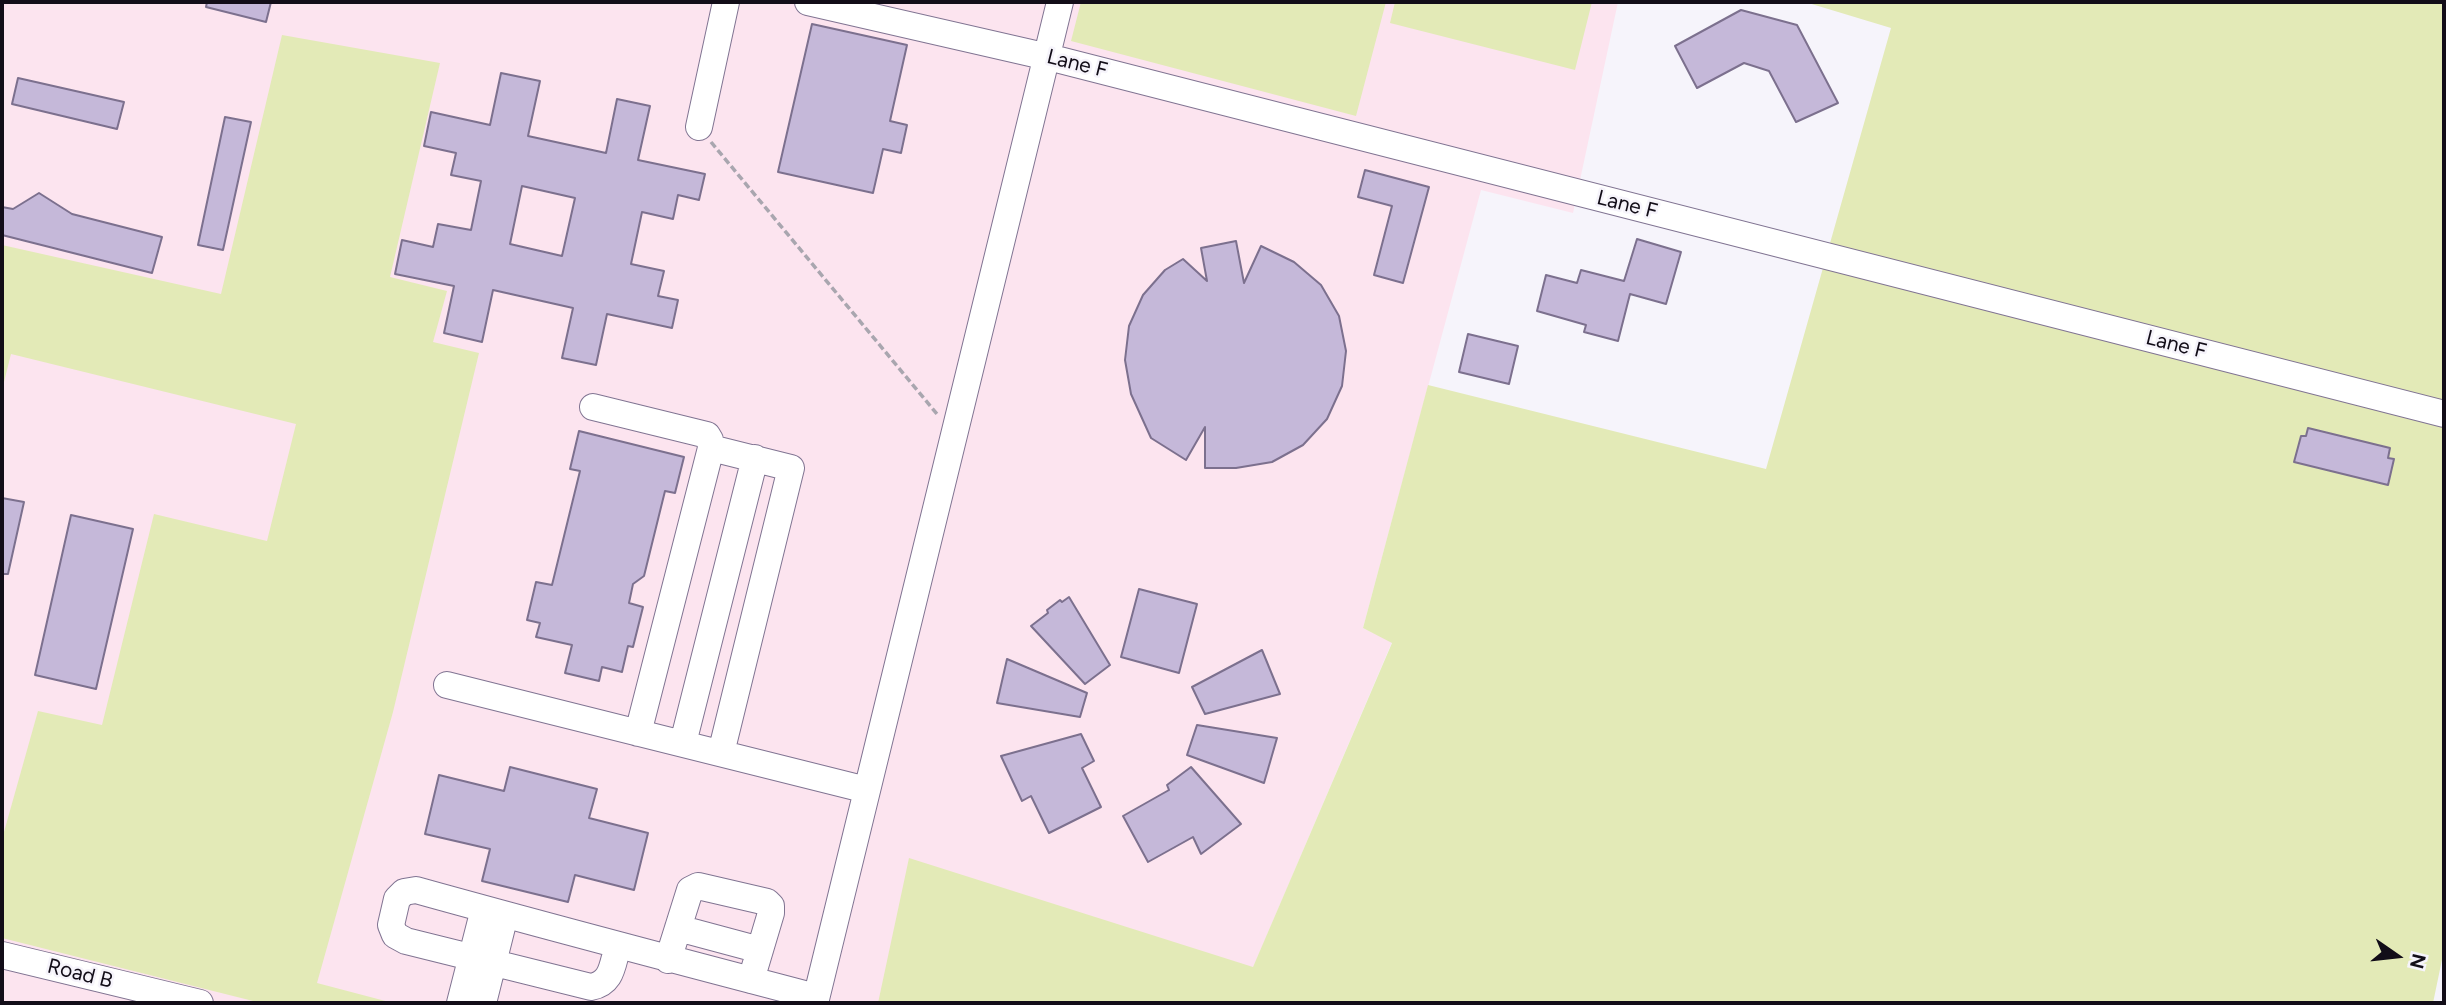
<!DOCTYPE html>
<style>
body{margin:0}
#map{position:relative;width:2446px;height:1005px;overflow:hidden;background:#f6f4fb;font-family:Figtree,sans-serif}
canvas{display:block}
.frame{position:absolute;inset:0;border:4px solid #120d18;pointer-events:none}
.north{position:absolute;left:2362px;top:921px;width:70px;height:70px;-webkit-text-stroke:5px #f6f4fb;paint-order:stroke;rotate:104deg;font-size:19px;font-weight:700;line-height:28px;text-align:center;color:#120d18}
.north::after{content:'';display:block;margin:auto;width:24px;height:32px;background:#120d18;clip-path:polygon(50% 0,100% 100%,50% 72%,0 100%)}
</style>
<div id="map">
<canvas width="2446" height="1005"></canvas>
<div class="frame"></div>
<div class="north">N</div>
</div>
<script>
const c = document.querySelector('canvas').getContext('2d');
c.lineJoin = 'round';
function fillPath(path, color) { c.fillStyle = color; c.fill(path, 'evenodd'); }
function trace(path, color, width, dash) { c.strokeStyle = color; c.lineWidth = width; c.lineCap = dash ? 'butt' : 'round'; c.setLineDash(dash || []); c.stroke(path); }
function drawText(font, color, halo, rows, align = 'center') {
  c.font = font + ' Figtree,sans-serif'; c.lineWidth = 5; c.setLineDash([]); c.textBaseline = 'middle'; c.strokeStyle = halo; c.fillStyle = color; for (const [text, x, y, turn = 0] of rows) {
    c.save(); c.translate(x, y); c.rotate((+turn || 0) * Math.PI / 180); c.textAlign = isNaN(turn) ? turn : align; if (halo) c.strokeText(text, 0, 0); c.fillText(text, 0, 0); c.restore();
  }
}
fillPath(new Path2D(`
 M2,2H1618L1573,213L1481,190L1363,628L1392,642L1238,1003H2Z`), '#fce4ef');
fillPath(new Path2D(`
 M1081,2H1386L1356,116L1071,41Z
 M1395,2H1592L1575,70L1390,23Z
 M1805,2H2444V950L2433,1003H878L909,858L1253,967L1392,643L1363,628L1428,385L1766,469L1891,28Z
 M282,35L440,63L390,277L447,291L433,342L479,353L393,712L317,983L393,1003H261L2,938V839L38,711L102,725L154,514L267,541L296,424L11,354L2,390V245L221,294Z`), '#e3eab7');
const building = new Path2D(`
 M207,2H271L266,22L206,7Z
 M1741,10L1797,25L1838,103L1796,122L1769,71L1744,63L1697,88L1675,46Z
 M812,24L907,45L890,121L907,125L901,153L883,149L873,193L778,172Z
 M501,73L540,81L528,136L606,153L617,99L650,106L638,160L705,174L699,200L678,195L673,219L642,212L631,264L664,271L658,296L678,300L672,328L607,314L596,365L562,358L573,308L493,290L482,342L444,333L454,286L395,274L402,240L433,247L438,224L471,230L481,181L451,175L456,153L424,146L431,112L490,125ZM522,186L575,198L562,256L510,244Z
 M18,78L124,102L117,129L12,104Z
 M225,117L251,122L223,250L198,245Z
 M1365,170L1429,187L1403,283L1374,275L1392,206L1358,197Z
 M39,193L72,214L162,237L152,273L2,235V207L13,209Z
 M1637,239L1681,252L1666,304L1630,294L1618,341L1584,332L1586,325L1537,311L1546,275L1577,283L1581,270L1624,281Z
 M1236,241L1244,283L1261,246L1294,262L1321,285L1339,316L1346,351L1342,386L1327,419L1303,445L1272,462L1236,468H1205V427L1186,460L1151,438L1131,394L1125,360L1129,326L1143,295L1165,270L1183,259L1207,281L1201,248Z
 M1468,334L1518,346L1509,384L1459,372Z
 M2308,428L2390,448L2388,458L2394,459L2388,485L2294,462L2301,436H2306Z
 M579,431L684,457L675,493L665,491L644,576L633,584L629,603L643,607L633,647L628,646L622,672L602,667L599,681L565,673L572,645L536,637L540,623L527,620L536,582L552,585L580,471L570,469Z
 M2,498L24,502L8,574H2Z
 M71,515L133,529L96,689L35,675Z
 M1139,589L1197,604L1179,673L1121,657Z
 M1069,597L1110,665L1085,684L1031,626L1048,613L1047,610L1060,600L1062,602Z
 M1262,650L1280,694L1205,714L1192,687Z
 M1007,659L1087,693L1080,717L997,703Z
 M1197,725L1277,738L1264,783L1187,755Z
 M1081,734L1094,761L1082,768L1101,807L1049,833L1031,796L1022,801L1001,756Z
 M510,767L597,789L589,818L648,833L634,890L575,875L568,902L482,881L490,849L425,834L439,775L504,791Z
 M1191,767L1241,824L1201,854L1193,837L1148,862L1123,816L1169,790L1167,785Z`);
fillPath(building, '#c5b8d9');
trace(building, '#7c708e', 2);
const minor = new Path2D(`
 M808,2L1048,57L2444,414
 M699,127L726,2
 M593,407L707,435L710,440L711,448L638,733
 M711,448L791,468L721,753
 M447,685L867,790
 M683,743L755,458
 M678,928L760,950
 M618,946C612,964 613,983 591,987L406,941L395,935L391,925L397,899L404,892L416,890C549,927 682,962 816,997
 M2,955L200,1003
 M668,960L690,890L698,886L767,902L771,906V913L751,980
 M460,1003L484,909
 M483,1003L505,915
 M815,1003L1060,2`);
trace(minor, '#807492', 28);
trace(new Path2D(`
 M711,142L937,414`), '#a9a6af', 3.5, [7, 3.5]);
trace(minor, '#fff', 26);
drawText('21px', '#120d18', '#f6f4fb', [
 ["Lane F",1077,64,14],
 ["Lane F",1627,205,14],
 ["Lane F",2176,345,14],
 ["Road B",80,974,14]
]);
</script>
